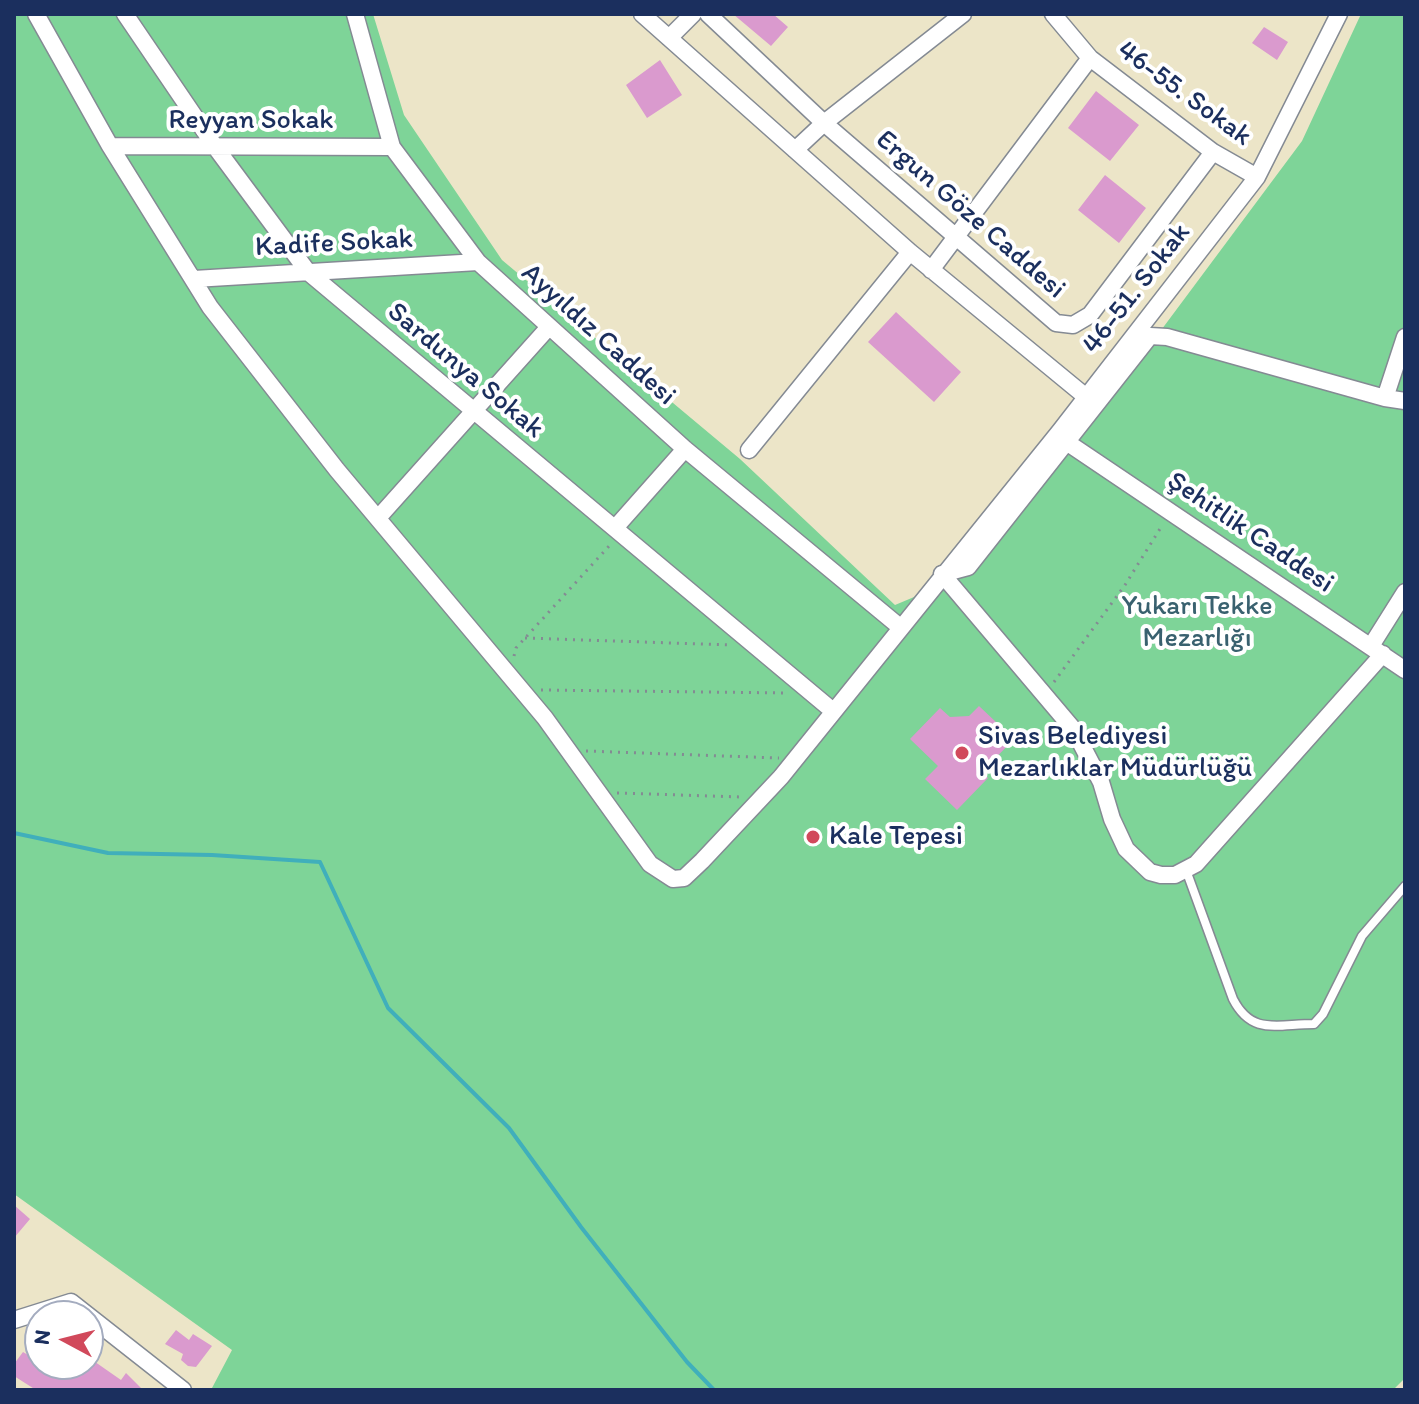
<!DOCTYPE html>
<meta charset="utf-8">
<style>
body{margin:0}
#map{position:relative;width:1419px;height:1404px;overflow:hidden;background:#ece5c8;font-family:Itim,sans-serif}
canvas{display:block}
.frame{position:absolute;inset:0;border:16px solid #1b2f5e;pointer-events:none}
.north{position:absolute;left:24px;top:1300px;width:80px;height:80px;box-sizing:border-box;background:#fff;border:2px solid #a4acbf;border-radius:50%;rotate:277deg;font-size:22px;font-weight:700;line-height:32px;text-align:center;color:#1b2f5e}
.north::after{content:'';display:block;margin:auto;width:28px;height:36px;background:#d1495b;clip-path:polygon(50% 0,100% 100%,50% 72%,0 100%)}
</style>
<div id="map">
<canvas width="1419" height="1404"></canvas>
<div class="frame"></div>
<div class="north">N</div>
</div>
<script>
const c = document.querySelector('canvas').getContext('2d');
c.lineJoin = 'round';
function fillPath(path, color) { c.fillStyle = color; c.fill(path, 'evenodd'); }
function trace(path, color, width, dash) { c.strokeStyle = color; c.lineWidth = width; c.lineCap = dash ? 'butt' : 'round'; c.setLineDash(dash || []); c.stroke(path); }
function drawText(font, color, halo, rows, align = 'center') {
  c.font = font + ' Itim,sans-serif'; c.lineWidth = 8; c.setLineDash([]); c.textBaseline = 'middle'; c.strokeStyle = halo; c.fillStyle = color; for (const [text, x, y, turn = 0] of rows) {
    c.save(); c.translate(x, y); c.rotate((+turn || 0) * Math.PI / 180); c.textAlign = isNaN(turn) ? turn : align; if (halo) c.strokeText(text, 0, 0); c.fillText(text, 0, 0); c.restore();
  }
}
fillPath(new Path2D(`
 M14,14H373L404,115L502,260L740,459L895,605L969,574L1086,431L1302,141L1361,14H1405V1378L1393,1390H216L212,1388L232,1350L14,1194Z`), '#7ed498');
trace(new Path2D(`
 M14,833L108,853L212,855L320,862L388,1008L509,1128L581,1227L687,1362L714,1390`), '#40afbb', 4);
fillPath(new Path2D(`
 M733,14H773L788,27L771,46Z
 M1264,27L1288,42L1277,60L1252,43Z
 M660,60L682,95L647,118L626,85Z
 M1096,91L1139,125L1110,161L1068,128Z
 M1105,175L1146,208L1119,243L1078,210Z
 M896,312L961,372L934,402L868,342Z
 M979,706L1014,739L982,772L988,778L957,810L925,779L938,766L910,739L940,708L950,717L969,716Z
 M14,1205L30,1219L14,1238Z
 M176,1330L189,1340L193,1334L212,1346L196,1367L188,1366L181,1360L183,1354L165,1344Z
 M40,1339V1364H88V1357L121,1380L126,1373L143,1390H36L14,1376V1364L23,1352L28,1355Z`), '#da9ace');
const service = new Path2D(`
 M1186,870L1233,999C1252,1036 1277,1024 1314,1024L1323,1014L1362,936L1405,886`);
const minor = new Path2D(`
 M36,14L110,146L210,307L337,470L545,718L650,864L673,879L684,878L702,861L781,777L1060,431L1257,177L1339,14
 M125,14L216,148L308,272L833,711
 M355,14L392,147L478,262L685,449L900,627
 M642,14L910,252L1085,396
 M708,14L824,123L1056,323L1073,325L1090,315L1213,152
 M1053,14L1090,58L1213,152L1257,177
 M669,38L693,14
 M110,146L392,147
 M795,150L824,123L963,14
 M931,270L1090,58
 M194,279L478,262
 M1385,398L1405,337
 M1065,441L1405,670
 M749,450L910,252
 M378,518L548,328
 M615,528L685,449
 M942,574L1074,730L1101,782L1112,819L1126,849L1150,872L1161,875H1175L1196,864L1383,654
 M942,574L968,567L1150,336L1167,337L1385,398L1405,401
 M1371,646L1405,592
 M14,1320L71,1302L183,1390`);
trace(service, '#848a93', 11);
trace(minor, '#848a93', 19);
trace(new Path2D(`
 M525,638L731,645
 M514,656L516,648L610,545
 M1054,682L1125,585L1163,524
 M541,690L789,693
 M586,751L779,758
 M617,793L741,797`), '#848a93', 3, [2, 6]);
trace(service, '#fff', 8);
trace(minor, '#fff', 16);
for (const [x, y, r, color] of [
 [962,753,8,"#d1495b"],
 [813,837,8,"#d1495b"]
]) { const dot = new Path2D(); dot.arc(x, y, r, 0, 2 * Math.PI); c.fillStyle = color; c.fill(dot); trace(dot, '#fff', 3); }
drawText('28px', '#1b2f5e', '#fff', [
 ["46-55. Sokak",1184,94,36],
 ["Reyyan Sokak",251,121],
 ["Ergun Göze Caddesi",970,215,41],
 ["Kadife Sokak",334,244,-3],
 ["46-51. Sokak",1137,289,-52],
 ["Ayyıldız Caddesi",598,335,42],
 ["Sardunya Sokak",465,371,40],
 ["Şehitlik Caddesi",1250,533,34]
]);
drawText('28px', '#39616f', '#fff', [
 ["Yukarı Tekke",1197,607],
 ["Mezarlığı",1197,639]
]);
drawText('28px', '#1b2f5e', '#fff', [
 ["Sivas Belediyesi",978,737],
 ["Mezarlıklar Müdürlüğü",978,769],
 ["Kale Tepesi",829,837]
], 'left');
</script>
